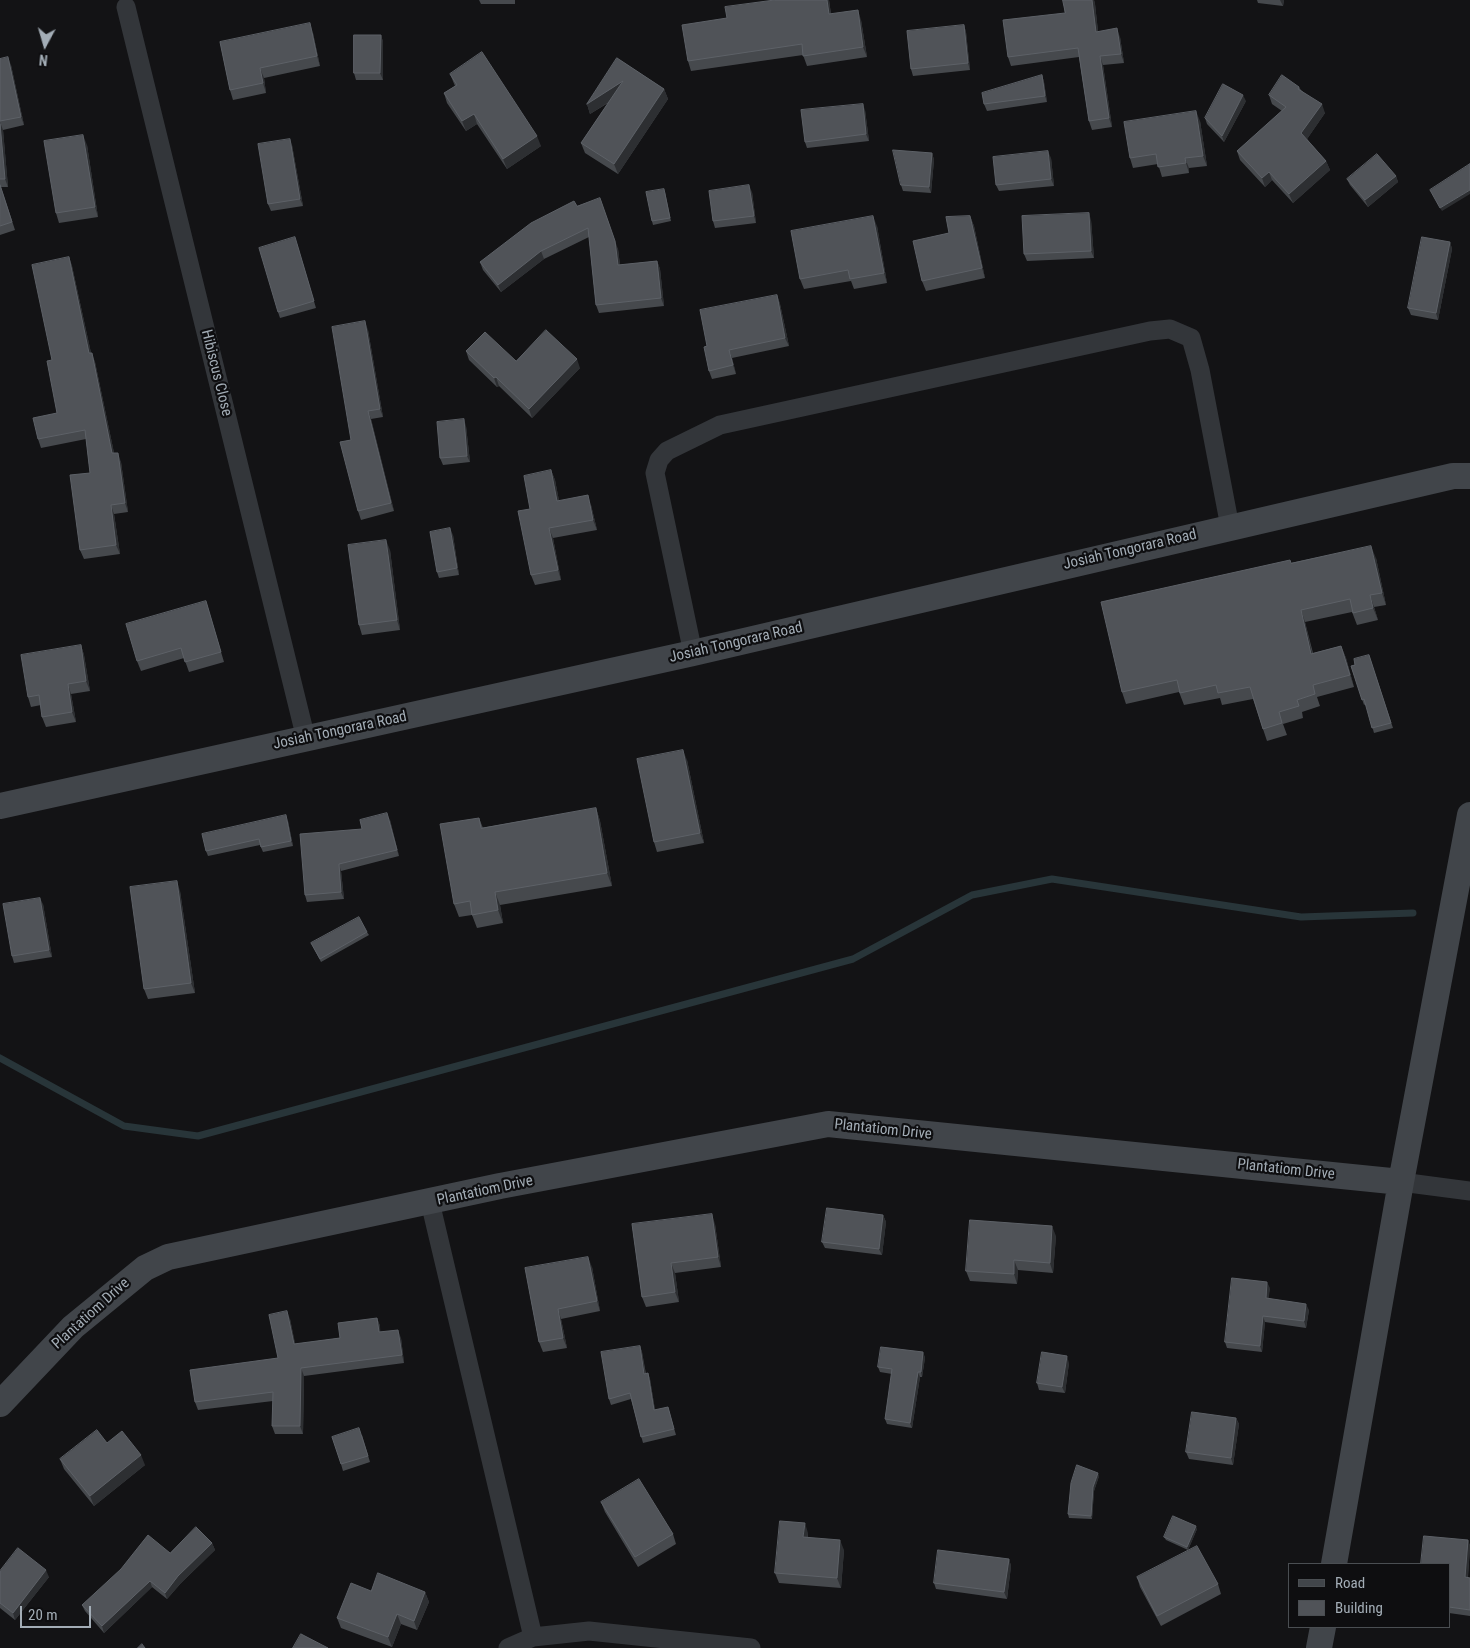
<!DOCTYPE html>
<style>
body{margin:0}
#map{position:relative;width:1470px;height:1648px;overflow:hidden;background:#131315;font-family:"Roboto Condensed",sans-serif}
canvas{display:block}
.legend{position:absolute;left:1288px;top:1563px;width:162px;height:65px;box-sizing:border-box;background:#0e0e10;border:1px solid #4a4e52;margin:0;padding:6px 9px;list-style:none;font-size:15px;color:#a3adb6}
.legend li{display:flex;align-items:center;gap:10px;height:25px}
.legend b{width:25px;border:1px solid #4a4e52}
.north{position:absolute;left:20px;top:20px;width:50px;height:50px;-webkit-text-stroke:4px #0e0e10;paint-order:stroke;rotate:186deg;font-size:14px;font-weight:700;line-height:20px;text-align:center;color:#a3adb6}
.north::after{content:'';display:block;margin:auto;width:18px;height:22px;background:#a3adb6;clip-path:polygon(50% 0,100% 100%,50% 72%,0 100%)}
.scale{position:absolute;left:20px;top:1606px;width:71px;height:22px;box-sizing:border-box;border:2px solid #a3adb6;border-top:0;padding-left:6px;font-size:15px;line-height:18px;white-space:nowrap;color:#a3adb6;-webkit-text-stroke:4px #0e0e10;paint-order:stroke}
</style>
<div id="map">
<canvas width="1470" height="1648"></canvas>
<ul class="legend">
<li><b style="height:6px;background:#41454a"></b>Road</li>
<li><b style="height:14px;background:#505358"></b>Building</li>
</ul>
<div class="north">N</div>
<div class="scale">20 m</div>
</div>
<script>
const c = document.querySelector('canvas').getContext('2d');
c.lineJoin = 'round';
function trace(path, color, width, dash) { c.strokeStyle = color; c.lineWidth = width; c.lineCap = dash ? 'butt' : 'round'; c.setLineDash(dash || []); c.stroke(path); }
function fillPath(path, color) { c.fillStyle = color; c.fill(path, 'evenodd'); }
function drawText(font, color, halo, rows, align = 'center') {
  c.font = font + ' "Roboto Condensed",sans-serif'; c.lineWidth = 4.5; c.setLineDash([]); c.textBaseline = 'middle'; c.strokeStyle = halo; c.fillStyle = color; for (const [text, x, y, turn = 0] of rows) {
    c.save(); c.translate(x, y); c.rotate((+turn || 0) * Math.PI / 180); c.textAlign = isNaN(turn) ? turn : align; if (halo) c.strokeText(text, 0, 0); c.fillText(text, 0, 0); c.restore();
  }
}
trace(new Path2D(`
 M0,1058L124,1126L198,1136L853,959L972,895L1052,879L1301,917L1413,913`), '#283539', 7);
trace(new Path2D(`
 M126,7L306,739
 M693,653L655,473L659,460L667,451L720,425L1150,331L1170,329L1191,338L1200,370L1230,527
 M1401,1182L1470,1191
 M430,1202L533,1637
 M508,1648L533,1637L589,1631L751,1648`), '#33363a', 19);
trace(new Path2D(`
 M0,806L693,653L1453,476H1470
 M0,1404L73,1327L145,1268L168,1257L500,1186L828,1124L1401,1182
 M1334,1564L1401,1182L1470,815
 M1319,1648L1323,1627`), '#41454a', 26);
fillPath(new Path2D(`
 M479,0H515V4H481Z
 M775,0H829L831,14L861,20L867,57L807,66L803,55L691,71L688,61L727,18Z
 M1063,0H1094L1095,4L1098,31L1120,37L1124,63L1103,65L1112,127L1092,130L1089,121L1079,57L1011,66L1008,57L1065,13Z
 M1257,0H1284L1283,6L1258,3Z
 M964,25L966,32L970,70L913,76L911,69Z
 M313,33L320,66L264,78L266,93L233,100L230,90L220,42Z
 M381,35L383,42V80H356L354,73Z
 M617,58L664,89L668,99L618,174L585,153L581,143L608,103L590,114L587,104Z
 M0,59L11,65L24,125L3,130L8,187H1L15,230L0,235Z
 M450,74L541,146L507,169L477,124L466,131L447,103L444,93L455,86Z
 M1042,75L1044,82L1047,102L987,111L984,104Z
 M1299,87L1301,90L1325,113L1307,139L1326,161L1330,170L1293,203L1272,180L1265,187L1240,160L1237,151L1282,111L1272,104L1269,95Z
 M1246,101L1224,142L1207,124L1205,118Z
 M865,110L869,141L807,148L805,142Z
 M1200,121L1207,166L1189,168V173L1162,177L1158,164L1133,168L1130,158Z
 M87,145L98,217L59,223L56,213Z
 M292,145L303,206L271,211L268,204Z
 M932,153L934,160L931,193L903,191L901,185Z
 M1051,158L1054,186L999,191L996,185Z
 M1396,176L1398,182L1368,207L1350,185L1347,179Z
 M665,192L671,221L653,225L652,221Z
 M752,192L756,223L715,228L713,221Z
 M577,206L618,249L620,265L657,261L660,269L664,306L599,313L596,305L589,237L544,259L501,292L483,270L480,262Z
 M970,216L974,226L985,278L926,291L922,281Z
 M1091,220L1094,258L1027,261L1024,254Z
 M877,226L887,283L854,289L851,281L804,289L800,279Z
 M1450,242L1452,249L1438,320L1411,315L1408,308Z
 M297,244L316,308L280,318L278,312Z
 M69,257L72,266L91,353L95,362L114,453L121,462L128,512L114,514L120,554L84,559L80,550L90,473L86,439L41,448L38,439L57,413L52,360Z
 M777,295L780,304L789,346L732,358L736,374L712,379L709,371L707,346Z
 M368,330L383,417L371,419L394,511L361,520L358,511L351,440Z
 M466,351L516,361L580,368L532,418L499,386L497,387L469,360Z
 M466,426L470,462L443,465L440,458Z
 M551,470L555,480L559,501L591,505L597,530L553,538L561,580L535,585L531,575L530,509Z
 M453,535L459,575L439,578L437,572Z
 M390,550L400,630L362,635L359,625Z
 M1376,558L1386,605L1374,607L1378,620L1357,625L1352,612L1305,622L1313,653L1341,646L1346,658L1354,687L1317,697L1320,706L1302,712L1303,718L1283,724L1287,735L1267,741L1253,699L1222,705L1220,698L1184,705L1179,692L1126,704L1122,692L1291,563Z
 M206,601L224,662L189,672L184,658L141,671L137,661Z
 M81,645L84,655L90,691L71,694L76,722L46,727L42,717L41,705L31,707L28,697Z
 M1369,655L1393,728L1374,733L1366,704L1364,705L1351,666L1355,665Z
 M687,760L704,843L657,852L654,842Z
 M596,808L600,821L612,886L500,905L503,923L477,928L472,915L459,917L454,904L479,818L483,828Z
 M390,820L399,856L341,871L344,899L307,902L305,895L362,829Z
 M288,821L293,846L263,852L260,845L208,856L206,851Z
 M180,891L195,993L148,999L144,989Z
 M43,904L52,957L14,963L12,956Z
 M367,932L369,935L321,962L311,943Z
 M883,1215L886,1222L882,1255L825,1248L822,1242Z
 M632,1224H715L721,1267L675,1273L679,1302L646,1307L642,1297Z
 M1056,1236L1053,1273L1018,1270L1017,1284L970,1281L966,1271Z
 M592,1267L600,1311L561,1319L567,1348L543,1352L539,1342L525,1268Z
 M1270,1288L1268,1298L1309,1310L1306,1328L1265,1322L1262,1352L1227,1348L1225,1342Z
 M377,1318L380,1326V1332L401,1338L404,1363L304,1376L303,1434H275L272,1426L273,1401L198,1410L195,1402L278,1358L290,1319L295,1344L340,1338Z
 M640,1346L642,1352L646,1374L648,1373L650,1379L655,1410L668,1407L676,1435L643,1443L631,1399L611,1405L609,1399Z
 M923,1352L925,1358L922,1377H920L912,1428L887,1424L885,1419L892,1374L880,1372L878,1367Z
 M1069,1363L1065,1393L1039,1390L1037,1383Z
 M1236,1418L1239,1424L1233,1465L1189,1459L1186,1452Z
 M362,1435L370,1462L343,1471L341,1464Z
 M60,1459L145,1465L94,1506L64,1469Z
 M1099,1476L1094,1491L1092,1519L1069,1518L1068,1514Z
 M601,1502L673,1534L676,1544L638,1567L605,1512Z
 M1197,1529L1188,1550L1166,1540L1164,1537Z
 M808,1533V1537L844,1550L841,1588L779,1583L775,1573Z
 M1468,1540L1470,1546L1468,1577L1470,1578V1616L1449,1613V1564Z
 M212,1543L215,1550L181,1583L167,1599L152,1587L104,1633L85,1611L82,1605L170,1553Z
 M1009,1559L1011,1566L1007,1599L936,1589L934,1583Z
 M0,1571L49,1577L15,1620L0,1608Z
 M1137,1577L1218,1584L1221,1594L1161,1626L1140,1587Z
 M371,1591L425,1592L429,1602L417,1630L401,1624L392,1647L341,1628L337,1618Z`), '#46494d');
fillPath(new Path2D(`
 M827,0H829L832,24L829,14Z
 M1092,0H1094L1095,4L1099,41L1096,32Z
 M1280,0H1284L1283,6Z
 M858,10L861,20L867,57L863,47Z
 M310,23L313,33L320,66L317,56Z
 M964,25L966,32L970,70L968,63Z
 M1117,28L1120,37L1124,63L1121,54Z
 M381,35L383,42V80L380,73Z
 M1100,56L1103,65L1112,127L1109,118Z
 M8,57L11,65L24,125L21,117Z
 M260,68L264,78L266,93L263,83Z
 M1042,75L1044,82L1047,102L1045,96Z
 M623,81L626,91L590,114L587,104Z
 M664,89L668,99L618,174L614,164Z
 M1243,95L1246,101L1224,142L1222,136Z
 M863,104L865,110L869,141L866,134Z
 M1322,104L1325,113L1305,142L1301,133Z
 M1196,111L1200,121L1207,166L1203,156Z
 M474,114L477,124L466,131L462,121Z
 M0,122L3,130L8,187L5,179Z
 M83,135L87,145L98,217L95,207Z
 M537,136L541,146L507,169L503,159Z
 M290,139L292,145L303,206L300,199Z
 M1048,151L1051,158L1054,186L1051,179Z
 M932,153L934,160L931,193L929,187Z
 M1185,158L1189,168V173L1186,163Z
 M1326,161L1330,170L1293,203L1289,194Z
 M1269,172L1272,180L1265,187L1262,178Z
 M1396,176L1398,182L1368,207L1365,200Z
 M749,185L752,192L756,223L754,216Z
 M1470,190V194L1442,211L1440,208Z
 M600,198L618,249L621,273L618,265Z
 M1089,213L1091,220L1094,258L1091,251Z
 M873,216L877,226L887,283L884,273Z
 M970,216L974,226L985,278L982,268Z
 M1450,242L1452,249L1438,320L1436,313Z
 M541,251L544,259L501,292L498,285Z
 M69,257L72,266L93,362L89,353Z
 M657,261L660,269L664,306L661,298Z
 M777,295L780,304L789,346L785,338Z
 M365,321L368,330L383,417L380,409Z
 M729,350L732,358L736,374L733,365Z
 M92,353L95,362L116,462L112,453Z
 M577,359L580,368L532,418L529,409Z
 M496,377L499,386L497,387L494,378Z
 M368,411L371,419L394,511L391,503Z
 M464,419L466,426L470,462L467,456Z
 M118,453L121,462L128,512L125,503Z
 M551,470L555,480L561,511L557,501Z
 M588,495L591,505L597,530L593,520Z
 M111,505L114,514L120,554L116,545Z
 M450,528L453,535L459,575L457,568Z
 M549,528L553,538L561,580L558,570Z
 M386,540L390,550L400,630L397,620Z
 M1371,546L1376,558L1386,605L1382,593Z
 M1370,595L1374,607L1378,620L1373,608Z
 M1301,610L1305,622L1315,666L1311,654Z
 M81,645L84,655L90,691L86,681Z
 M1341,646L1346,658L1354,687L1350,675Z
 M68,684L71,694L76,722L72,712Z
 M683,750L687,760L704,843L700,833Z
 M596,808L600,821L612,886L607,873Z
 M387,813L390,820L399,856L397,850Z
 M286,815L288,821L293,846L291,841Z
 M339,864L341,871L344,899L341,892Z
 M177,881L180,891L195,993L191,983Z
 M495,892L500,905L503,923L498,910Z
 M40,898L43,904L52,957L49,950Z
 M712,1214L715,1224L721,1267L718,1257Z
 M883,1215L886,1222L882,1255L879,1249Z
 M1052,1226L1056,1236L1053,1273L1050,1263Z
 M588,1257L592,1267L600,1311L597,1301Z
 M1014,1260L1018,1270L1017,1284L1014,1274Z
 M671,1263L675,1273L679,1302L675,1292Z
 M1267,1282L1270,1288L1268,1304L1266,1298Z
 M1306,1304L1309,1310L1306,1328L1304,1321Z
 M558,1309L561,1319L567,1348L563,1338Z
 M287,1311L290,1319L297,1352L294,1344Z
 M1263,1316L1265,1322L1262,1352L1260,1346Z
 M377,1318L380,1326L381,1340L379,1332Z
 M398,1330L401,1338L404,1363L402,1355Z
 M640,1346L642,1352L646,1380L644,1374Z
 M923,1352L925,1358L922,1377L921,1372Z
 M1067,1356L1069,1363L1065,1393L1062,1387Z
 M301,1368L304,1376L303,1434L300,1426Z
 M918,1372L920,1377L912,1428L910,1423Z
 M648,1373L650,1379L656,1416L654,1410Z
 M1236,1418L1239,1424L1233,1465L1231,1458Z
 M141,1455L145,1465L94,1506L90,1496Z
 M1098,1473L1099,1476L1094,1491L1092,1519L1091,1516L1093,1487Z
 M805,1523L808,1533L807,1547L803,1537Z
 M1196,1526L1197,1529L1188,1550L1187,1547Z
 M840,1540L844,1550L841,1588L837,1578Z
 M1468,1540L1470,1546V1551L1467,1584L1465,1577Z
 M212,1543L215,1550L181,1583L167,1599L165,1593L178,1576Z
 M1009,1559L1011,1566L1007,1599L1004,1592Z
 M46,1570L49,1577L15,1620L13,1613Z
 M150,1581L152,1587L104,1633L102,1626Z
 M425,1592L429,1602L417,1630L414,1621Z
 M397,1614L401,1624L392,1647L388,1637Z`), '#2d2f32');
const building = new Path2D(`
 M775,0H827L829,14L858,10L863,47L803,56L802,44L688,61L682,25L727,18L725,7Z
 M1063,0H1092L1096,32L1117,28L1121,54L1100,56L1109,118L1089,121L1078,48L1008,57L1003,20L1065,13Z
 M310,23L317,56L260,68L263,83L230,90L220,42Z
 M964,25L968,63L911,69L907,31Z
 M354,35H381L380,73H354Z
 M482,52L537,136L503,159L474,114L462,121L444,93L457,85L450,74Z
 M8,57L21,117L0,121V59Z
 M617,58L664,89L614,164L581,143L623,81L587,104Z
 M1042,75L1045,96L984,104L982,93Z
 M1282,75L1299,87L1298,89L1322,104L1301,133L1326,161L1289,194L1269,172L1262,178L1237,151L1286,107L1269,95Z
 M1223,84L1243,95L1222,136L1205,118Z
 M863,104L866,134L805,142L801,110Z
 M1196,111L1203,156L1185,158L1186,163L1158,167L1156,154L1130,158L1124,122Z
 M0,124L5,179H0Z
 M83,135L95,207L56,213L44,141Z
 M290,139L300,199L268,204L258,144Z
 M893,150L932,153L929,187L901,185Z
 M1048,151L1051,179L996,185L993,157Z
 M1377,154L1396,176L1365,200L1347,179Z
 M1470,164V190L1440,208L1430,190Z
 M0,185L12,222L0,226Z
 M749,185L754,216L713,221L709,191Z
 M664,189L670,218L652,221L646,192Z
 M600,198L615,241L618,265L657,261L661,298L596,305L588,228L541,251L498,285L480,262L531,223L574,201L577,206Z
 M1089,213L1091,251L1024,254L1022,216Z
 M873,216L884,273L850,279L848,270L800,279L791,231Z
 M970,216L982,268L922,281L913,241L949,233L946,217Z
 M295,237L314,301L278,312L259,248Z
 M1422,237L1450,242L1436,313L1408,308Z
 M69,257L89,353H92L112,453H118L125,503L111,505L116,545L80,550L70,475L90,473L85,430L38,439L33,418L57,413L47,361L52,360L32,265Z
 M777,295L785,338L729,350L733,365L709,371L704,347L707,346L700,310Z
 M365,321L380,409L368,411L391,503L358,511L340,442L351,440L332,327Z
 M546,330L577,359L529,409L496,377L494,378L466,351L485,332L516,361Z
 M464,419L467,456L440,458L437,422Z
 M551,470L557,501L588,495L593,520L549,528L558,570L531,575L518,511L530,509L524,476Z
 M450,528L457,568L437,572L430,532Z
 M386,540L397,620L359,625L348,545Z
 M1371,546L1382,593L1370,595L1373,608L1353,613L1350,599L1301,610L1311,654L1341,646L1350,675L1313,685L1315,694L1297,700L1299,706L1279,712L1282,723L1263,729L1250,687L1218,693L1216,685L1180,693L1177,680L1122,692L1101,602L1290,560L1291,563Z
 M206,601L221,652L185,662L181,648L137,661L126,624Z
 M81,645L86,681L68,684L72,712L42,717L39,695L28,697L21,655Z
 M1369,655L1391,723L1372,728L1364,699L1362,700L1351,666L1355,665L1354,659Z
 M683,750L700,833L654,842L637,759Z
 M596,808L607,873L495,892L498,910L472,915L470,901L454,904L440,824L479,818L481,828Z
 M387,813L397,850L339,864L341,892L305,895L300,834L362,829L360,820Z
 M286,815L291,841L261,847L259,839L206,851L202,834Z
 M177,881L191,983L144,989L130,887Z
 M40,898L49,950L12,956L3,904Z
 M359,917L367,932L320,959L311,943Z
 M827,1208L883,1215L879,1249L822,1242Z
 M712,1214L718,1257L671,1263L675,1292L642,1297L632,1224Z
 M970,1220L1052,1226L1050,1263L1014,1260V1274L966,1271Z
 M588,1257L597,1301L558,1309L563,1338L539,1342L525,1268Z
 M1232,1278L1267,1282L1266,1298L1306,1304L1304,1321L1263,1316L1260,1346L1225,1342Z
 M287,1311L294,1344L340,1338L338,1323L377,1318L379,1332L398,1330L402,1355L301,1368L300,1426H272L273,1392L195,1402L190,1370L278,1358L269,1315Z
 M640,1346L644,1374L648,1373L654,1410L668,1407L674,1429L641,1437L630,1393L609,1399L601,1352Z
 M881,1347L923,1352L921,1372H918L910,1423L885,1419L892,1369L878,1367Z
 M1042,1352L1067,1356L1062,1387L1037,1383Z
 M1192,1412L1236,1418L1231,1458L1186,1452Z
 M359,1428L368,1456L341,1464L332,1437Z
 M97,1430L107,1443L122,1431L141,1455L90,1496L60,1459Z
 M1077,1465L1098,1473L1093,1487L1091,1516L1068,1514L1071,1483Z
 M639,1479L673,1534L635,1557L601,1502Z
 M1173,1516L1196,1526L1187,1547L1164,1537Z
 M780,1521L805,1523L803,1537L840,1540L837,1578L775,1573Z
 M196,1527L212,1543L178,1576L165,1593L150,1581L102,1626L82,1605L121,1569L148,1535L170,1553Z
 M1424,1536L1468,1540L1465,1577L1470,1578V1610L1449,1607V1564H1421Z
 M1197,1546L1218,1584L1157,1616L1137,1577Z
 M18,1548L46,1570L13,1613L0,1603V1571Z
 M938,1550L1009,1559L1004,1592L934,1583Z
 M378,1573L425,1592L414,1621L397,1614L388,1637L337,1618L351,1583L371,1591Z
 M301,1634L328,1648H293Z
 M142,1644L145,1648H138Z`);
fillPath(building, '#505358');
trace(building, '#5d6167', 1);
drawText('15px', '#a3adb6', '#0e0e10', [
 ["Hibiscus Close",216,373,76],
 ["Josiah Tongorara Road",1130,550,-13],
 ["Josiah Tongorara Road",736,643,-13],
 ["Josiah Tongorara Road",340,731,-12],
 ["Plantatiom Drive",883,1130,6],
 ["Plantatiom Drive",1286,1170,6],
 ["Plantatiom Drive",485,1191,-12],
 ["Plantatiom Drive",91,1314,-42]
]);
</script>
